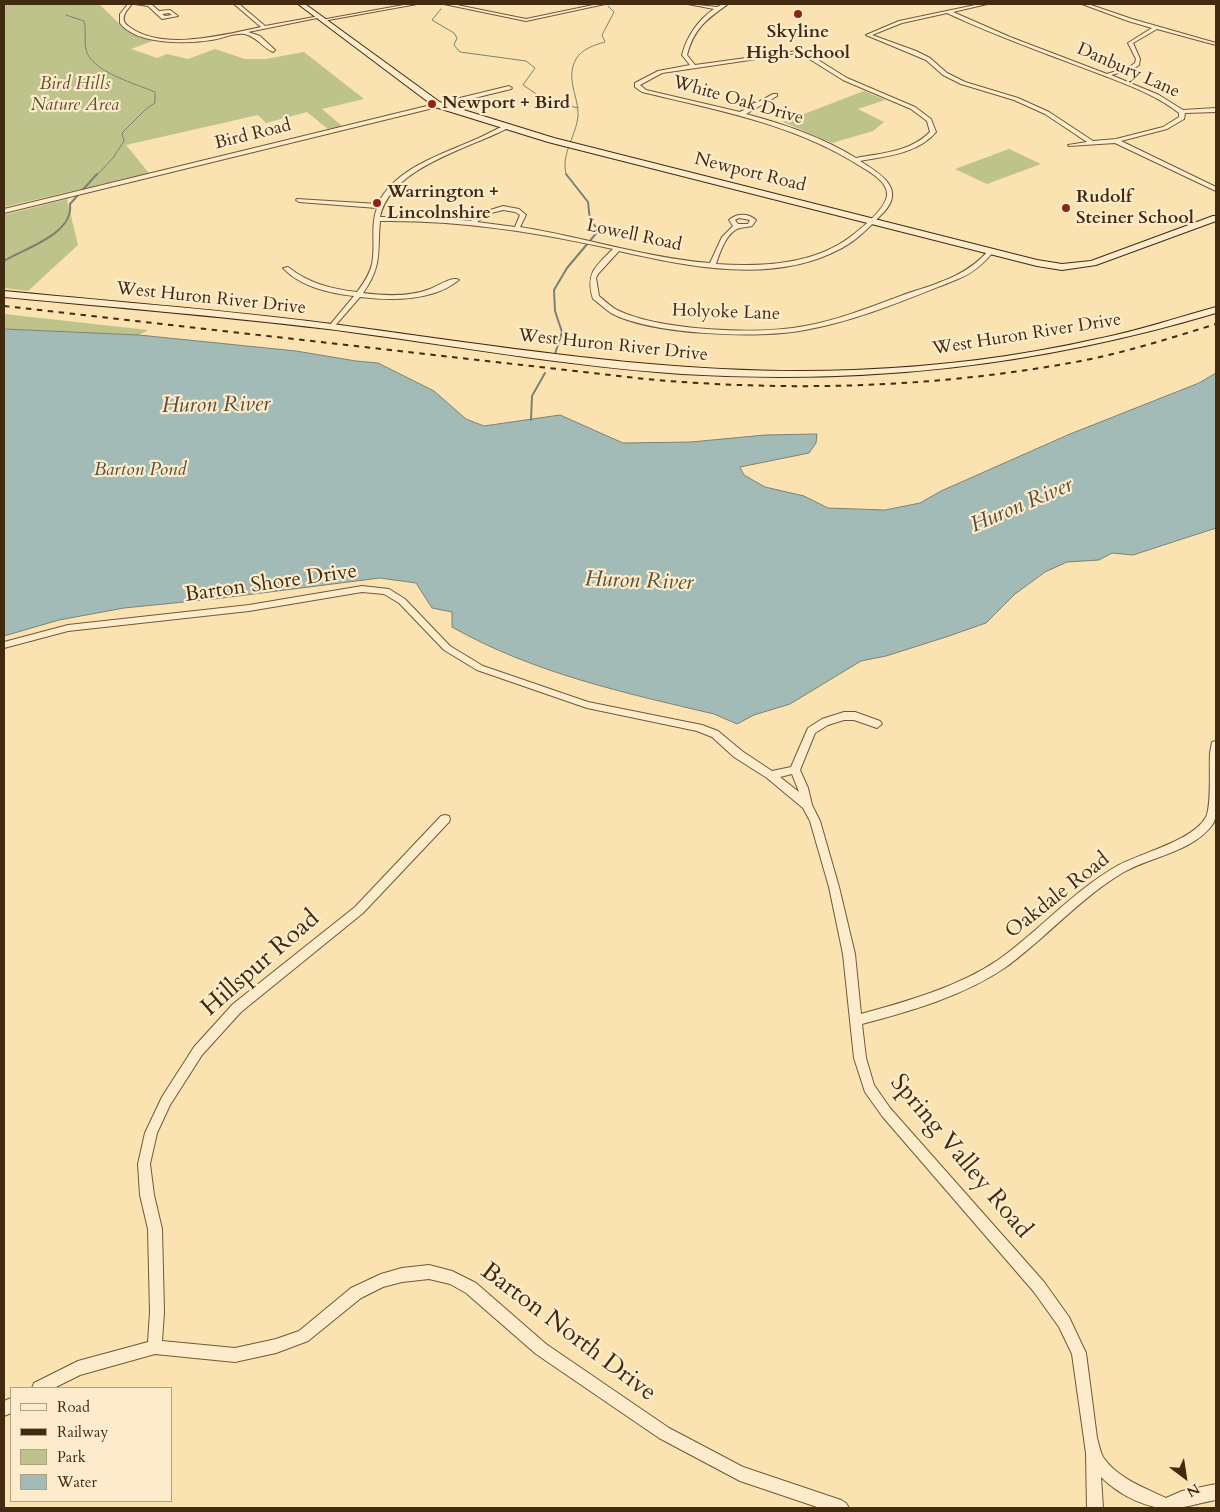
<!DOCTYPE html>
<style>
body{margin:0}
#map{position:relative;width:1220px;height:1512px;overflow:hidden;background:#fae2b1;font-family:Cardo,serif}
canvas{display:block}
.frame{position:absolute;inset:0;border:5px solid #422a11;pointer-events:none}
.legend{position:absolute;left:10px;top:1387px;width:162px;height:115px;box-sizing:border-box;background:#fceccc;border:1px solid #b29e81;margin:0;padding:6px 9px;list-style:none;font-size:15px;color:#422a11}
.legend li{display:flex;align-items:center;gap:10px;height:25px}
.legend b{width:25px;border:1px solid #b29e81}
.north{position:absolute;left:1160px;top:1452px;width:50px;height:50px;-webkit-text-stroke:4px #fceccc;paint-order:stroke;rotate:149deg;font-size:14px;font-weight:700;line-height:20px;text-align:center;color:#422a11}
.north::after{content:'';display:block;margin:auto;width:18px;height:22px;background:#422a11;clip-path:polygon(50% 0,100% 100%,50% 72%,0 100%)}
</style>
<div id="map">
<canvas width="1220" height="1512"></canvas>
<div class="frame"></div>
<ul class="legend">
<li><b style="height:6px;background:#fceccc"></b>Road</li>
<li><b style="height:6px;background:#422a11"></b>Railway</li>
<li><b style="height:14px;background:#bec38c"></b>Park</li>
<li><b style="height:14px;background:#a3bbb7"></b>Water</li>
</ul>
<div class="north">N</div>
</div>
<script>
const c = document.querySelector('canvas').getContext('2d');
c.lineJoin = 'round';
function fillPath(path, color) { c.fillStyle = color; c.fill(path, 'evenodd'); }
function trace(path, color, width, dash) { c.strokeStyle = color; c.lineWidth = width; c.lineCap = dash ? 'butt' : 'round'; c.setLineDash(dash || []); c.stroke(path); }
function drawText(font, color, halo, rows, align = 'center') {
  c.font = font + ' Cardo,serif'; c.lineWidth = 4.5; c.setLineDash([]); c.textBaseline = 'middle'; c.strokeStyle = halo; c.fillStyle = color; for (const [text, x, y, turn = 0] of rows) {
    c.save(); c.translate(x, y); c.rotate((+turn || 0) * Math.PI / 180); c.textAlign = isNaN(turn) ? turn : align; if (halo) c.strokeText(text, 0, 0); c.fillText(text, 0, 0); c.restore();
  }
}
fillPath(new Path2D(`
 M4,4H99L127,31L155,40L131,49L157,58L167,54L188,59L215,49L245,59H266L304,52L364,99L322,109L342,126L328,129L307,112L266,123L258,115L126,145L149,173L4,207Z
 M864,91L885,100L858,109L884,122L873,131L832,143L783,122Z
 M1009,149L1041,164L987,184L955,169Z
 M67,199L78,245L28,291L4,288V215Z
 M4,314L148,330L139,335L4,329Z`), '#bec38c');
const water = new Path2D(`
 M4,329L139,335L296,351L356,361L378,363L434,391L466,419L484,426L560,415L623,443L691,442L765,435L817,434L816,443L809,453L740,467L744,475L765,487L804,496L828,508L885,510L920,503L941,491L1070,434L1199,383L1216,373V528L1133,555L1112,553L1099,560L1067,562L1045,572L1015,594L986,623L946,637L886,656L861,661L790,704L754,715L737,724L714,714C625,693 533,673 452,627V612L432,608L416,583L380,578L214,599L124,608L59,620L4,636Z`);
fillPath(water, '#a3bbb7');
trace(water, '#7c8175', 1);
trace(new Path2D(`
 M441,9L432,20L454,33L457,38L454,45L460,52L526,61L535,68L523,85L545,100L578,108
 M66,15L84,21C87,31 83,43 87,53C96,73 136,84 155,92V103L146,109L122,133L124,141L113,158L96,176
 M567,176C559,157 576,137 578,116C579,97 565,79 576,59C582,49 594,45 605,42L602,35L614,12L608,6`), '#7c8175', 1);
trace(new Path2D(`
 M4,261C25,248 74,234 70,204L97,174
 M555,354L562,332L555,311L554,290L567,268L599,230L590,221L588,202L566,174
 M531,420L532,396L545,373`), '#7c8175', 2);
const street = new Path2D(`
 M128,4H132C126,11 119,19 128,26C161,52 224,35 261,27L234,4H239L265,26L320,16L322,17L248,32L260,36L275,50L273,52C262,47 257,37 245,34C235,32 221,39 211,40C187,44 136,45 120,23V14Z
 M135,4H151L159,11L170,10L178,16L162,19L148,6ZM169,13L172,15L165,16L162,14Z
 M409,4H417L323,21L321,20Z
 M444,4H452L526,19L598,4H605L526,21Z
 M688,4L717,7L723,4H728C707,19 694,28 687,55L695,65L797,51L807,53L847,78L915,107L931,119L936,132C917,154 887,156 860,161C879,173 906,188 884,212C872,224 859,239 842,248C774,285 690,267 619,251L598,274L596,278L599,296C605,301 611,307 617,310C660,331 759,335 805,326C838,320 871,307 903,295C935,284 966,277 989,250H993V252C982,266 970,275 953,281C905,300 856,321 805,330C761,339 651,335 611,313C605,309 599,303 593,299C585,273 596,266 613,249C535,232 460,220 380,221C377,252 383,265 363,293C385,296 409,297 430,289C438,286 452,276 459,280C433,301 392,301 360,297L333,328H329V326L354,296C329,293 301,287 283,268L288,267C308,283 331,289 357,292C363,284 370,274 372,264C376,245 370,226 377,208L299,202L296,200L297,199L378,204C395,168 441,155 474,140C485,136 495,129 506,125L508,126V128C468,149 391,167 380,217H422L471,221L487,211L503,206L519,209L526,215L520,227C584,237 646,258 710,263L722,237L733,226L729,220C737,213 748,213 756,220L752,226C748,227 744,227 740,228C727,231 720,252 716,264C762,267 816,265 854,234C863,227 886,208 887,195C888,182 870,172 860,166C794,124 717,110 642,92L635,87V83L658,71L690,65L682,55C687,36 698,20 714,9ZM797,53L803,55L843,80L911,109L927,121L930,132C910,152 882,153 856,158C822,137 784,124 746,114L777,96V94H773L740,112L646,90L640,85L662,73ZM503,210L515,212L520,215L515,227L477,222L491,213ZM739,218L750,220L748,224H738L735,220Z
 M980,4H987L953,12L1010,37L1107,74L1129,67L1135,63L1136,59L1128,43L1152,28L1128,21L1082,4H1088L1132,19L1216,43V45L1157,29L1133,43L1140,59L1139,65L1133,69L1111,75L1159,95L1183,110L1216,108V112L1185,113L1184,119L1167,129L1121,141L1216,187V191L1115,143L1069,146L1068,145L1087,142L1045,114L1014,100L961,84L943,75L926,60L866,35L899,21ZM947,13C996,36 1047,54 1097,73C1125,84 1155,94 1179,113V117L1163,127L1116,139L1093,141L1049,112L1018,98L965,82L947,73L930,58L916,51L872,35L902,23Z
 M509,86L512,88L511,89L4,213V209Z
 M362,586L389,589L405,599L450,646L483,666L588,702L702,725L718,731L742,751L772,771L791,767L808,728L822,719L844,712H855L880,721L882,724L877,728L854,720H844L828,725L815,733L800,770L808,788L812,805L820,821L839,887L855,954L861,1014C908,1001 958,987 998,960C1039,931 1073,891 1117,866C1140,853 1193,841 1206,817C1212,805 1209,769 1210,753L1212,742L1216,741C1216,757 1220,814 1213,824C1193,852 1152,856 1124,872C1080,898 1047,937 1006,967C964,996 911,1011 862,1024L866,1058L874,1085L890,1108L1044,1282L1069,1317L1086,1353L1097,1438C1099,1445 1100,1451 1103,1457C1117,1478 1145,1488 1166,1498L1182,1491L1216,1484V1500C1204,1502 1191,1506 1178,1508C1152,1512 1120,1496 1101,1477L1103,1508H1087L1086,1453L1072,1354L1059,1327L1034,1292L882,1116L865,1092L854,1058L843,954L829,887L810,821L803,808L767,778L734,757L712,737L697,731L587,708L477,670L444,650L399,603L384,594L362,592L249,611L68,631L4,648V642L68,625L249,605ZM792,774L799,792L780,777Z
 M445,815L449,816L450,819L449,822L363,913L241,1012L202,1055L170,1105L157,1133L150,1164L154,1195L162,1229L164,1312L162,1341L235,1348L276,1339L299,1331L351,1288L381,1274L402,1268L429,1265L452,1271L476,1283L546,1344L669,1428L743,1467L841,1500L846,1503L849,1508H820L740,1481L659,1438L536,1354L466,1293L450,1284L429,1279L402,1282L383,1287L361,1298L308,1341L276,1353L235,1362L155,1354L80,1375L54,1388H32L34,1383L78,1361L148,1342L150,1312L148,1229L140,1195L138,1164L145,1133L162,1097L194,1047L233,1004L355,907L441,816Z
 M11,1398V1413L4,1416V1401Z`);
const secondary = new Path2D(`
 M298,4H305L441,103L554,138L1037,260L1062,264L1091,261L1213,216H1216V221L1096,265L1062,270L1037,266L548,142L435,107Z
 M4,291C116,302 229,310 340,325C511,348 681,377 854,370C935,367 1017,357 1097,339C1138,331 1176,318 1216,307V313C1038,366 867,385 682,374C563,366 446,344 328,329C220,316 112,307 4,297Z`);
trace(street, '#705839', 2);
trace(secondary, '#422a11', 2);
fillPath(street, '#fceccc');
fillPath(secondary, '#fceccc');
trace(new Path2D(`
 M4,306L645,379C790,392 937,388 1081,361C1127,352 1171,338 1216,324`), '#422a11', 2, [5.5, 5.5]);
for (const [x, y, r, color] of [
 [798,14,5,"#8f2418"],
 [432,104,5,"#8f2418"],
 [377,203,5,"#8f2418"],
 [1066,208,5,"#8f2418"]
]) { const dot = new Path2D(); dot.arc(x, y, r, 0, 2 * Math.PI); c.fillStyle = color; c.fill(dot); trace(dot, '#fceccc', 2); }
drawText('bold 18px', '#422a11', '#fceccc', [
 ["Skyline",798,33,"center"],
 ["High School",798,54,"center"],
 ["Newport + Bird",442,104],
 ["Warrington +",387,193],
 ["Lincolnshire",387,214],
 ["Rudolf",1076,198],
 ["Steiner School",1076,219]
], 'left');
drawText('18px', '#422a11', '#fceccc', [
 ["Danbury Lane",1128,71,24],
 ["White Oak Drive",738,101,16],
 ["Bird Road",253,135,-14],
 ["Newport Road",750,173,14],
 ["Lowell Road",634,236,12],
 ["West Huron River Drive",211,299,6],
 ["Holyoke Lane",726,313,2],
 ["West Huron River Drive",1027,335,-9],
 ["West Huron River Drive",613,346,6]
]);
drawText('italic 18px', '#615030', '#fceccc', [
 ["Bird Hills",75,85],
 ["Nature Area",75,106]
]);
drawText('italic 19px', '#5a4e3a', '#fceccc', [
 ["Barton Pond",140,471]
]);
drawText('21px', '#422a11', '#fceccc', [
 ["Barton Shore Drive",271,584,-8],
 ["Oakdale Road",1058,896,-38]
]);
drawText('italic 22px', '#5a4e3a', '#fceccc', [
 ["Huron River",216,406,-1],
 ["Huron River",1022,506,-23],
 ["Huron River",639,582,2]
]);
drawText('25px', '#422a11', '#fceccc', [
 ["Hillspur Road",261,964,-41],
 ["Spring Valley Road",960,1157,50],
 ["Barton North Drive",568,1333,37]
]);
</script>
